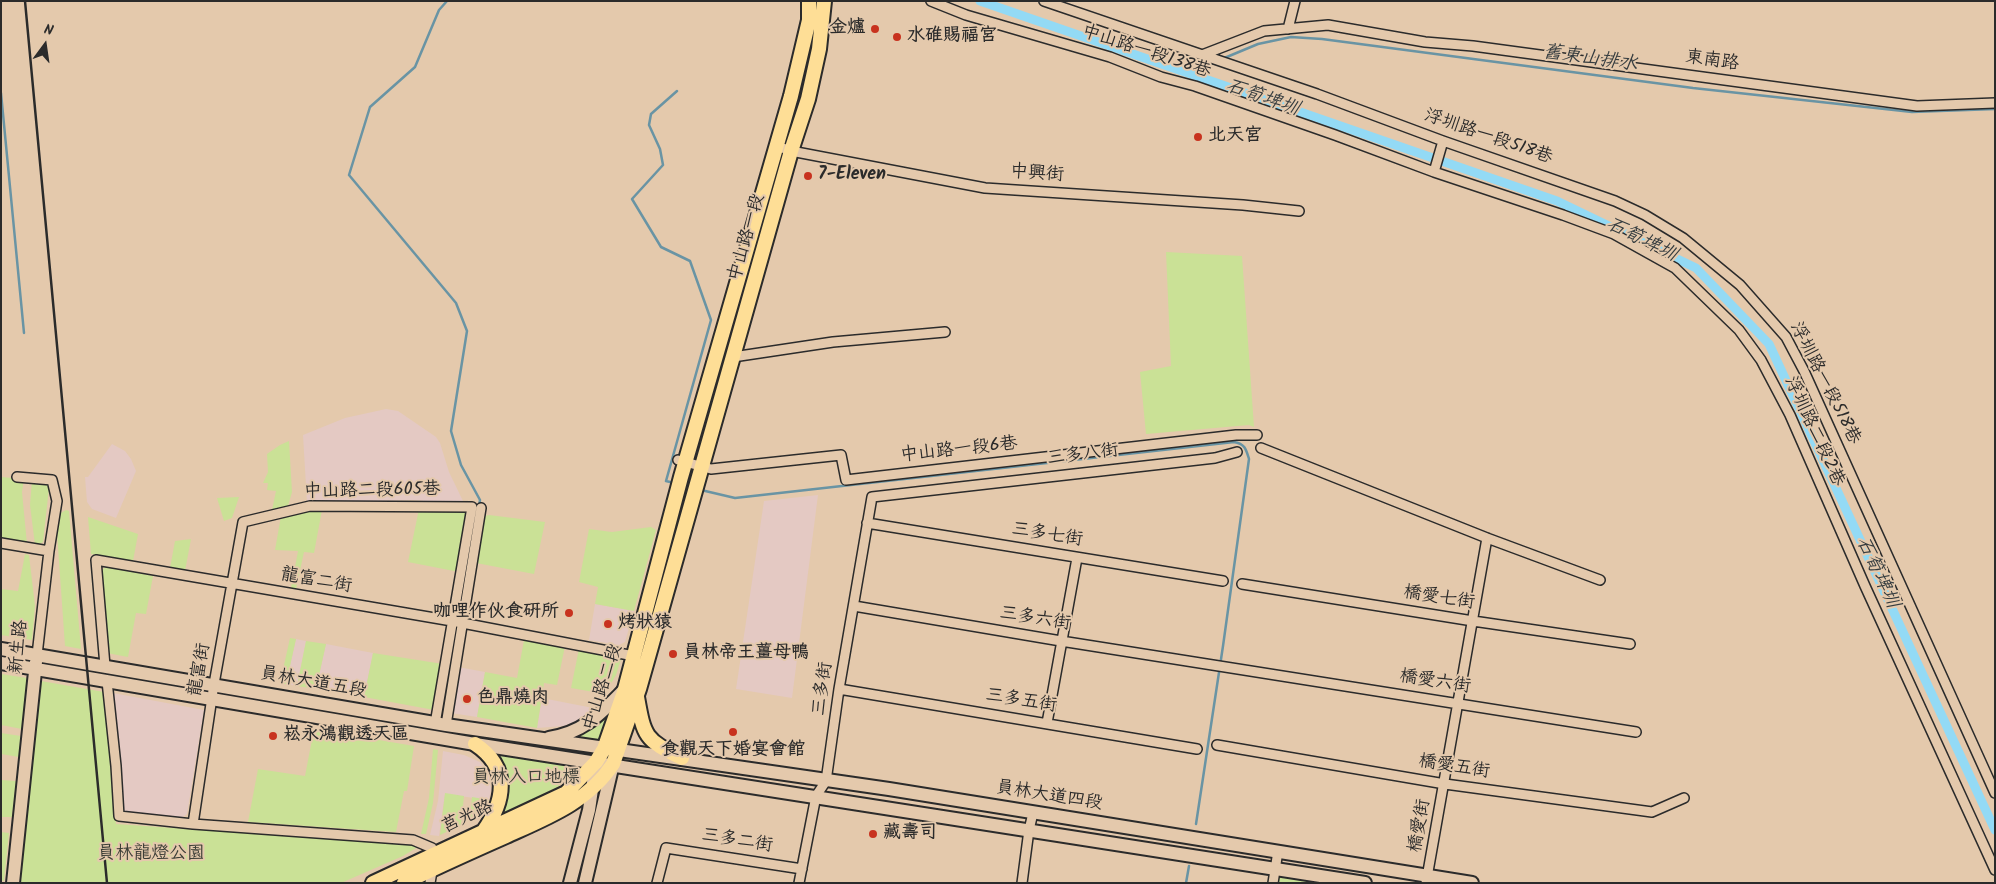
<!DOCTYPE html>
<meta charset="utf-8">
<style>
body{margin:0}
#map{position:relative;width:1996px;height:884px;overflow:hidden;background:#e4c9ac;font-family:Kalam,sans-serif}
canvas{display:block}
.frame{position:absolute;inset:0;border:2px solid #2b2b2b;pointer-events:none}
.north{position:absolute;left:20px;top:20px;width:50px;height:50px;-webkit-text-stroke:4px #e4c9ac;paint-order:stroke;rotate:14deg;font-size:14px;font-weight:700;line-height:20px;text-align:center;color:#2b2b2b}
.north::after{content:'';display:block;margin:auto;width:18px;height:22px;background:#2b2b2b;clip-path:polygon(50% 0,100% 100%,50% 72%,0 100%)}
</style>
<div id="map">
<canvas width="1996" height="884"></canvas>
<div class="frame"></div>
<div class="north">N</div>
</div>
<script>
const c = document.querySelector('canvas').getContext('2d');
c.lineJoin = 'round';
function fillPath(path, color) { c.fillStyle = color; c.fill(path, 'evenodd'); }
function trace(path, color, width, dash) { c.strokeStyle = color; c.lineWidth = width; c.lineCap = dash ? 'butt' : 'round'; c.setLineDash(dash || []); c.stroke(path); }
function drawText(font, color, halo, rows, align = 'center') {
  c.font = font + ' Kalam,"LXGW WenKai TC",sans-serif'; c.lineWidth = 4; c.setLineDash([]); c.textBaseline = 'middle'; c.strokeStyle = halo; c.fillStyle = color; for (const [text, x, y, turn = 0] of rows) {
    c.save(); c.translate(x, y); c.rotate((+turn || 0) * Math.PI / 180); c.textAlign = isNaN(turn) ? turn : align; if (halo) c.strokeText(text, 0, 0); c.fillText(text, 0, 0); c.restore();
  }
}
fillPath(new Path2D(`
 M386,409L398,411L436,437L440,443L449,472L463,501L461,504L413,500L307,503L303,435L345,418Z
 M112,444L125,451L131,459L136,471L116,518L92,509L87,502L85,477H88Z
 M818,495L792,698L736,689L764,501Z
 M595,604L634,611L625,642L619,645L589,640Z
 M296,639L306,641L297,686L286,684Z
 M326,644L373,653L364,697L316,689Z
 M458,667L485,672L477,717L451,713Z
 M113,693L204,710L187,814L182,818L127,814L123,810Z
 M542,698L593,708L577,721L564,726L537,728Z
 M443,751L464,755L480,762L488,774L491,789L489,800L445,794L439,836L430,835L438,801Z`), '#e4c9c3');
fillPath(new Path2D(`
 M1166,252L1242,256L1254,427L1249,425L1146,434L1140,372L1171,366Z
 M289,441L292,492L288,506L272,510L276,491L267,490L268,483H263L268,472L267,454L280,445Z
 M1,477L24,479L22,492L27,544L1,539Z
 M32,480L47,483L49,488L43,542L38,545H35L30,505Z
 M239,497L232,518L224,521L217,498Z
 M419,509L465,512L469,518L459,572L408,562Z
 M66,510L69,511L81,649L65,646L57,533L59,514Z
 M322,510L314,553L304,552L296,589L291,588L298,551L275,550L281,516Z
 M489,515L545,522L534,574L476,563L483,521L485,516Z
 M88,517L138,534L133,561L91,554Z
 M651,527L656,530L634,611L595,604L598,587L579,582L589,529L612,532Z
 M191,539L185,571L170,568L175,541Z
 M25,554L29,555L35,606L32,640L1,635V589L18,591Z
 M105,567L153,576L146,614L136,613L128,657L107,653L100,573Z
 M290,638L296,639L286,684L280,683Z
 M524,640L565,646L557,685L544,683L537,728L477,717L485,672L517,678Z
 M306,641L326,644L316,689L297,686Z
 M579,649L617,656L621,659L616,675L605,694L571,688Z
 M373,653L443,664L434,710L364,697Z
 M53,666L86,671L92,670L198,689L147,683Z
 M1,674L27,678L22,729L1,725Z
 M41,681L104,692L116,824L421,845L403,856L341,883H18Z
 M233,695L575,750L574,752L514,744L495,743L232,697Z
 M606,715L607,716L599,741L573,739V736Z
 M314,729L414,746L407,791H404L396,832L248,822L258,769L305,776Z
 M1,733L21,736L19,757L1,754Z
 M433,749L438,750L433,803L426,834H421L429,798Z
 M492,752L579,766L580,768L556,788L501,814Z
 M1,780L16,781L12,817H1Z
 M445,793L464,796L461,825L440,835Z
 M472,797L489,800L483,811L470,821Z
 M1,832L9,833L4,881L1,880Z
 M1275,869L1364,883H1273Z`), '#cae196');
trace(new Path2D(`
 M447,1L439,10L415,67L370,107L349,175L456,303L467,331L451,431L461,465L480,500L479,506
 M1222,59L1258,44L1291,37L1322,39L1693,88L1912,112L1995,109
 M1188,73L1215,62
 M1,93L24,333
 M674,483L666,481L711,320L690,261L661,247L632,199L663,165L660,149L649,125L651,114L677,91
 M701,490L735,498L1234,442C1245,444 1246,449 1249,459L1223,646L1196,824
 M444,707L452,661
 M1186,883L1189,866`), '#6994a4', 2.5);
trace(new Path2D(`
 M980,1L1557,201L1696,268L1769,344L1995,830`), '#93daf5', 9);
const street = new Path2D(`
 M931,1L966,15L1110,57L1161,77L1195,86L1335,135L1434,172L1563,215L1614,234L1675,268L1739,330L1761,360L1790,415L1865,586L1995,870
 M1044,1L1317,94L1443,141L1615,201L1645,215L1683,238L1740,285L1786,337L1804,371L1995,793
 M1288,29L1295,1
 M1202,55L1264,31L1328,25L1425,42L1473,46L1917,106L1995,103
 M777,146L791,151L985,188L1243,205L1299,211
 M1434,172L1443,141
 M733,357L833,342L945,332
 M1261,448L1487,538L1600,580
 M678,460L711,469L841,455L846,480L1236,435H1257
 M17,477L52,480L57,501L49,551L37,655
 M867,523L1223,581
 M1,543L49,551
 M1242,584L1473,621L1630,644
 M854,606L1061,641L1636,732
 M105,666L96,560L452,621L634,656
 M107,681L116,766L119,816L193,824L413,840L432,848L435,854L430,883
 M839,689L1197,749
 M1047,723L1077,558
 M446,725L481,508
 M1217,745L1445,784L1652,812L1684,798
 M193,824L214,684L243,522L310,506L472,507L435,724
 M657,883L666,848L802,869
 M799,883L816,796L826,781L839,689L872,497L1215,458L1237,452
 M1022,883L1029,830L1033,813
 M1273,883L1278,851
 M1426,883L1487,538`);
const secondary = new Path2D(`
 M1,649L446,725L889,789L1472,883
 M1,663L475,744L1365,883
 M549,738C585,732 600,714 625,689
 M13,883L36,662
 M570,883L589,810L596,762
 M585,883L613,764`);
const primary = new Path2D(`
 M637,697C644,737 645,740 682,758
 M475,744C511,768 505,801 483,832
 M373,883L566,793L596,762L604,749L625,689L681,477L791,96L809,20V1
 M404,883C438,866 472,851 506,836C546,818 588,802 613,764L639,689L791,151L808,99L819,49L824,1`);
trace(street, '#2b2b2b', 12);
trace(secondary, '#2b2b2b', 16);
trace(primary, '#2b2b2b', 18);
trace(street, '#e4c9ac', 9);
trace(secondary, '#e4c9ac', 12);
trace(primary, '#fede96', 14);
trace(new Path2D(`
 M25,1L107,883`), '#2b2b2b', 2.5);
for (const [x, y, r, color] of [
 [875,29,5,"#c8321e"],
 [897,37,5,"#c8321e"],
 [1198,137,5,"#c8321e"],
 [808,176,5,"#c8321e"],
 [569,613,5,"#c8321e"],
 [608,624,5,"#c8321e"],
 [673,654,5,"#c8321e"],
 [467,699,5,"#c8321e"],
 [733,732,5,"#c8321e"],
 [273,736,5,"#c8321e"],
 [873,834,5,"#c8321e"]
]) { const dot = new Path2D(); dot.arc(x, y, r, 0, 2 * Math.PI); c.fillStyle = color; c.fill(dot); trace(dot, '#e4c9ac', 2); }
drawText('bold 18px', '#2b2b2b', '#e4c9ac', [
 ["金爐",865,29,"right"],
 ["水碓賜福宮",907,37],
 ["北天宮",1208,137],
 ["7-Eleven",818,176],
 ["咖哩作伙食研所",559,613,"right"],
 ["烤狀猿",618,624],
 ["員林帝王薑母鴨",683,654],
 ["色鼎燒肉",477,699],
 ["崧永鴻觀透天區",283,736],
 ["食觀天下婚宴會館",733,751,"center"],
 ["藏壽司",883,834]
], 'left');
drawText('18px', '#2b2b2b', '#e4c9ac', [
 ["中山路一段138巷",1146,53,18],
 ["東南路",1712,62,8],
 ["浮圳路一段518巷",1488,138,19],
 ["中興街",1037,175,4],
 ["中山路一段",748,238,-74],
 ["浮圳路一段518巷",1824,384,63],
 ["浮圳路二段2巷",1813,432,65],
 ["中山路一段6巷",959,451,-6],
 ["三多八街",1083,456,-7],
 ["中山路二段605巷",372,492,-1],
 ["三多七街",1047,536,9],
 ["龍富二街",316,582,10],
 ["橋愛七街",1439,599,9],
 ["三多六街",1035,620,9],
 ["新生路",20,647,-84],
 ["龍富街",201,670,-80],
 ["橋愛六街",1435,683,9],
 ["員林大道五段",313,684,10],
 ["中山路二段",604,688,-72],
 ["三多街",824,689,-82],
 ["三多五街",1021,702,9],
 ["橋愛五街",1454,768,9],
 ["員林大道四段",1049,797,9],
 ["莒光路",468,818,-25],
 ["橋愛街",1421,826,-80],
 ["三多二街",737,842,9]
]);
drawText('18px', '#3b3d36', '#e4c9ac', [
 ["員林入口地標",526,779],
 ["員林龍燈公園",151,855]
]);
drawText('italic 19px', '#353c3f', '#e4c9ac', [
 ["舊東山排水",1590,60,8],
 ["石筍埤圳",1262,99,19],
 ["石筍埤圳",1641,241,26],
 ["石筍埤圳",1876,573,65]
]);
</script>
